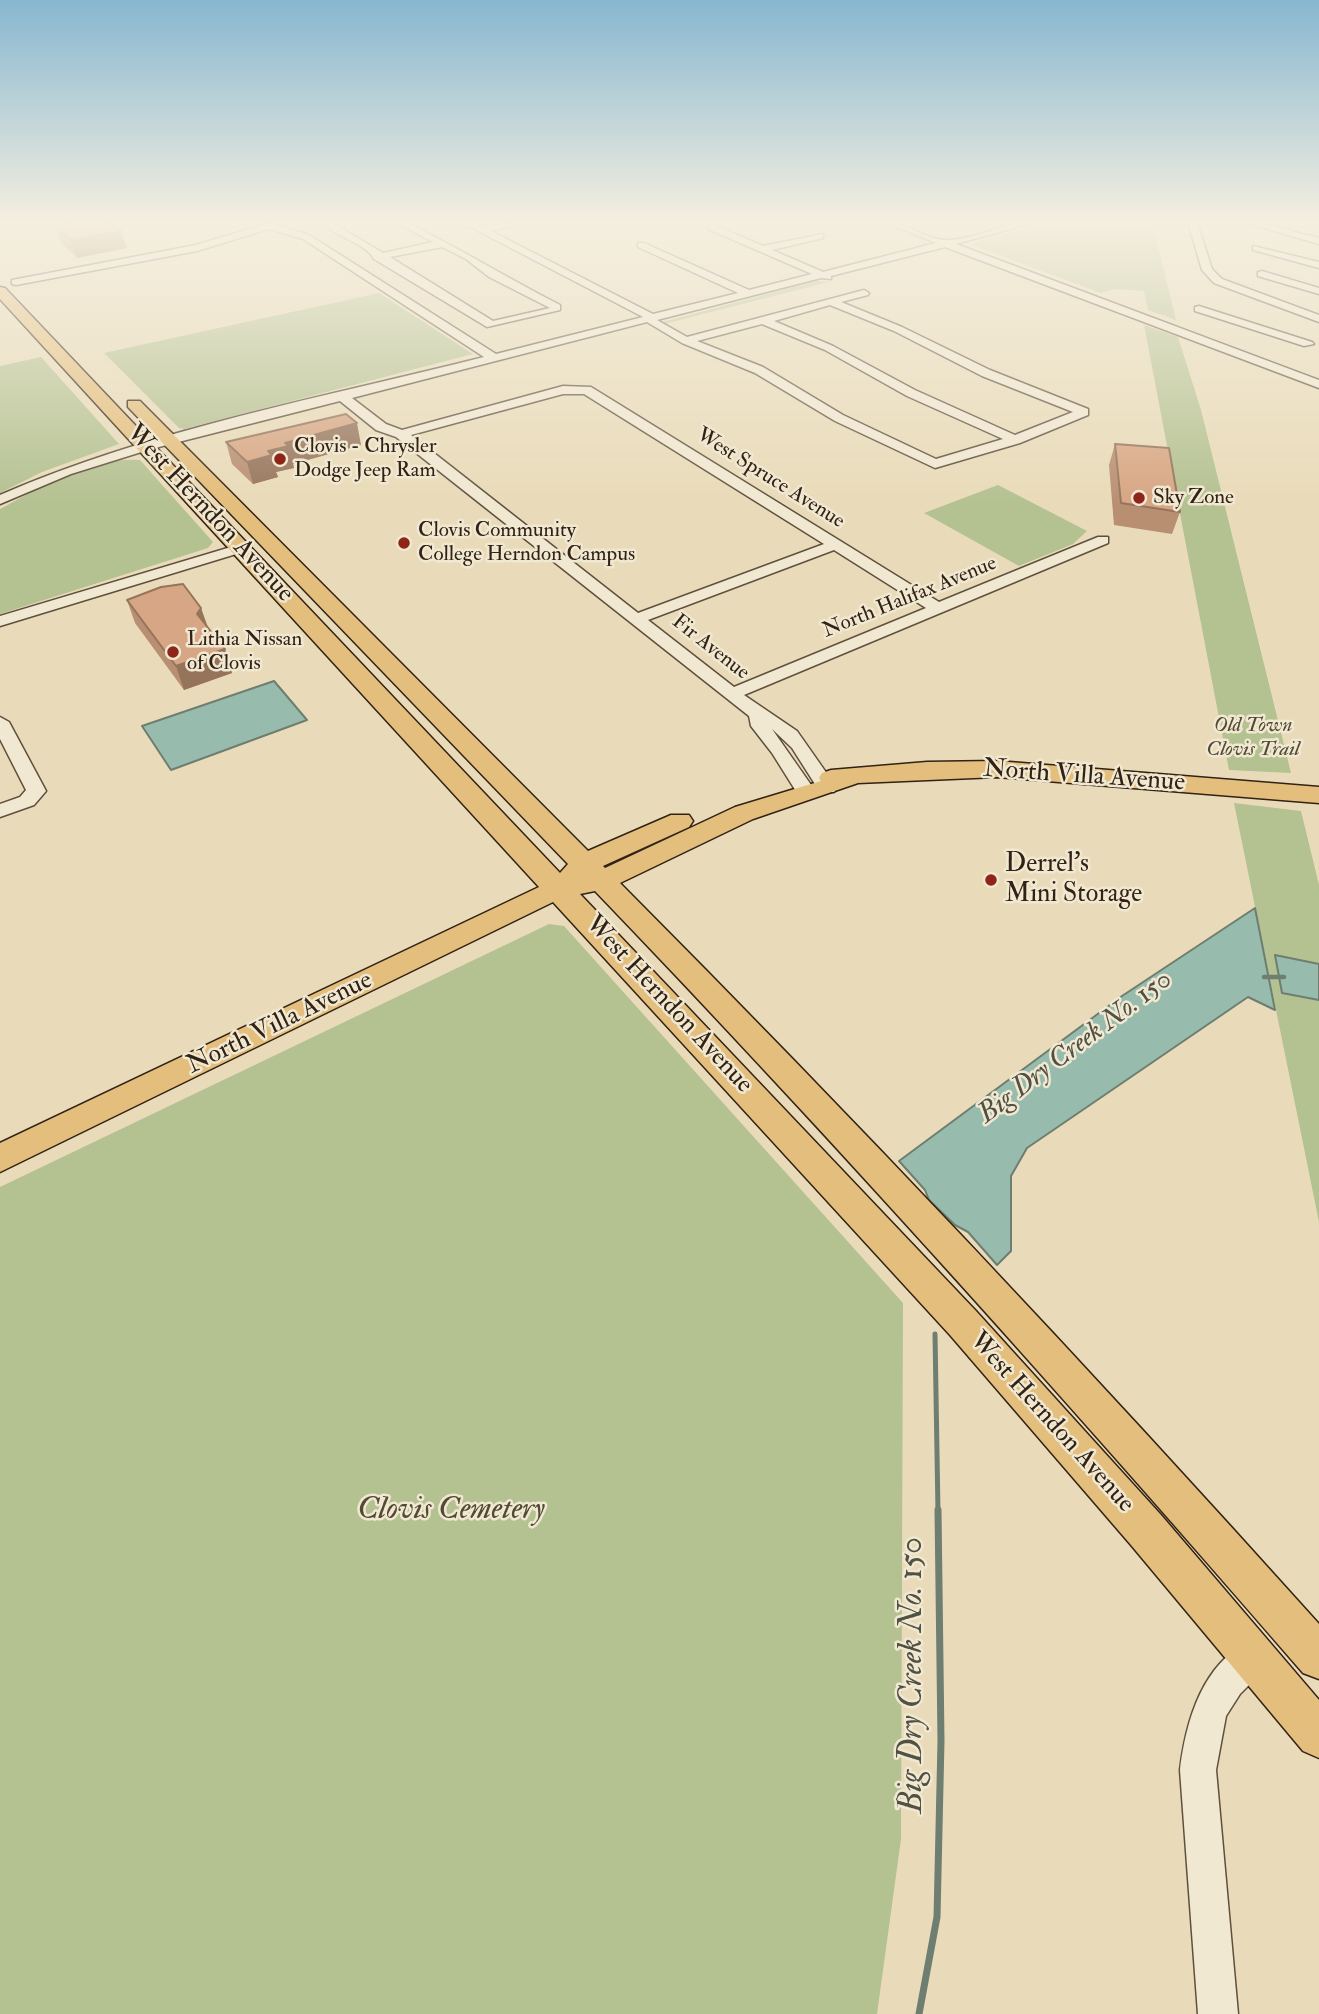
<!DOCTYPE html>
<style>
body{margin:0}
canvas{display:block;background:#e9dbb9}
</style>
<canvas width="1319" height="2014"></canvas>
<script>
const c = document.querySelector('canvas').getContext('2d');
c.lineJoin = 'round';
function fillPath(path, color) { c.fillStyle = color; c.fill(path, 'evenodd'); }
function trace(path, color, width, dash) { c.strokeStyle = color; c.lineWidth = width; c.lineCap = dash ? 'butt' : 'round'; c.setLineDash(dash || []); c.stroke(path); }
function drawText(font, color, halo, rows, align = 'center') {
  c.font = font + ' "IM FELL Double Pica",serif'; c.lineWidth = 5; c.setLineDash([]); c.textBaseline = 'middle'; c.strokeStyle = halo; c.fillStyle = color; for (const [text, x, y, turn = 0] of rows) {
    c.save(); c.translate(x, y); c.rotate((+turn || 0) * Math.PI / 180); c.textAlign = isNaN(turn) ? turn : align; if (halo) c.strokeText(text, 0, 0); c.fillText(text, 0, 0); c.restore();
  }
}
fillPath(new Path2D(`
 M1056,222H1152L1176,320L1148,310L1144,291L1115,289L1101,293L975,246L974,242Z
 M816,281L829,282L664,324L663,322Z
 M379,293L473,354L184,429L179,428L104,353Z
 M1144,325L1178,337L1201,410L1291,773L1229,770Z
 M41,357L119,444L42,472L0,493V366Z
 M140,460L213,542L208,548L0,614V509C41,487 92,456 140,460Z
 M998,485L1087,531L1073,544L1019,566L924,513Z
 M1234,803L1301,811L1319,885V1222Z
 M549,924L564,926L903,1303L901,1839L877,2014H0V1187Z`), '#b4c191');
const water = new Path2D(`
 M274,681L307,720L171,770L142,726Z
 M1255,908L1275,1010L1248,997L1027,1148L1011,1176V1251L997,1265L968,1232L955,1225L929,1200L925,1190L899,1161L1122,996Z
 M1275,955L1319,964V1000L1282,993Z`);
fillPath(water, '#97bbad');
trace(water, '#6e7e70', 2);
trace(new Path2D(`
 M1264,977H1284`), '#6e7e70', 4.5);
trace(new Path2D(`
 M935,1334L938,1512`), '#6e7e70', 5);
trace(new Path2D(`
 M919,2014L937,1917L941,1741L938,1510`), '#6e7e70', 7);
const minor = new Path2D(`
 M321,222H331L383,253L433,242L395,222H406C459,248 507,278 560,305V310L487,327L374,259C366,243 335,237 321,222ZM442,247L466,259L489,277L550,308L493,321L390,257Z
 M461,222H472L483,227L523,222L491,231L653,314L738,293L638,247V243H644L749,290L812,274L708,229L711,224L763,246L823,234V238L772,250L823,272L936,243L885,222C907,222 927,241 948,240C978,239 1005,222 1035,222L956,244L1319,380V388L945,247L831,276V279L821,278L657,320L687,337L864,290L869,293L868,295L841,302L902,327L990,370L1088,409V415L1020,443L935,468L835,421L755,373L682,343L647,322L352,398L386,424L402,430L563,386L591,387L939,602L1098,537H1108V543L744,695L797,731L837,788L834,792H820L792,748L772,729L816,792L806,798L799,796L772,753L751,726L749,716L396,437L376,430L340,401L151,449L71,474L0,504V495C151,429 325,397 484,357L303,239L269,229L197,251L16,285L12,284V280L196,245L269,223L309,235L496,354L643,317ZM830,305L894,331L982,376L1073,412L1015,435L915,390L833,346L774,321ZM762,324L825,350L907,396L1003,439L936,459L843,415L763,367L697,341ZM563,394H584L824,544L638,613L411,435ZM834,550L926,608L734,687L648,620Z
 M566,222H578L581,224L576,227Z
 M1188,222H1197L1212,269L1222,279L1319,315V322L1214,283L1202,270Z
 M1243,222H1257L1319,238V244Z
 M1253,246L1319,262V268L1253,250Z
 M1262,271L1319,288V294L1258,276V272Z
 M1199,306L1312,342L1314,344L1304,346L1195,311V307Z
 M241,544L246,545V551L0,626V616Z
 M0,717L9,722L46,791L34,805L0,817V804L20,797L26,790L0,739Z
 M1253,1640L1265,1645L1270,1657L1265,1669L1240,1694L1226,1716L1216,1770L1238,2014H1198L1180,1770C1186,1721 1203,1661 1253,1640Z`);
const major = new Path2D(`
 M0,287L5,288L560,873L568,864L128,407V401H140L588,851L671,815H689L693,821L689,827L603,866L605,868L735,807L821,781L819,778L822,773L831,770L927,762L997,761L1319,787V803L997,777L858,783L753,819L620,883C860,1124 1092,1371 1319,1624V1679L1303,1673C1073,1407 839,1145 595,891L580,894L976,1311L1161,1515L1319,1700V1758L1303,1751L1131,1545L950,1335L553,902L0,1172V1143L539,887L0,299Z`);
trace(minor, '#5f503e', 3);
trace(major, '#312215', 3);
fillPath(minor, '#f1e8d2');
fillPath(major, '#e4be7c');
fillPath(new Path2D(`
 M55,225L127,248L77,258L61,243Z
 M226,442L361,445L293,464L294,468L276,472L278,477L253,484L232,464Z
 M1115,444L1180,512L1172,534L1114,525L1109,465Z
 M127,600L201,608L208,627L225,649L232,673L184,690L135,623Z`), '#b98f72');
fillPath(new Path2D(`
 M121,231L127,248L77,258L71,240Z
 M357,423L361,445L293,464L294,468L276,472L278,477L253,484L247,462L285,443Z
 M201,608L209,632L197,614Z
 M225,649L232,673L184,690L176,666Z`), '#96745c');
const building = new Path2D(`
 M76,222H110L121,231L71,240L55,225Z
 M346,414L357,423L285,443L289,446L268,451L272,455L247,462L226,442Z
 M1115,444L1169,448L1180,512L1121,503Z
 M183,584L201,608L197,614L225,649L176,666L127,600L161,587Z`);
fillPath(building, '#d7a684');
trace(building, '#96745c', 2);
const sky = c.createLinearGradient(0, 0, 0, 504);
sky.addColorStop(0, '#87b7d0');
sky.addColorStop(0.44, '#f5efe0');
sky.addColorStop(1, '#f5efe000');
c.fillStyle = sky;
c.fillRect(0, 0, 1319, 504);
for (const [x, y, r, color] of [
 [280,459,7,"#8f2418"],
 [1139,498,7,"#8f2418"],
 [404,543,7,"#8f2418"],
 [173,652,7,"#8f2418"],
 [991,880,7,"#8f2418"]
]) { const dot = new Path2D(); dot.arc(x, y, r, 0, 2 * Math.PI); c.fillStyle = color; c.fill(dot); trace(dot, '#f1e8d2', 2.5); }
drawText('21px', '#312215', '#f1e8d2', [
 ["Clovis - Chrysler",294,447],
 ["Dodge Jeep Ram",294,471],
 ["Sky Zone",1153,498],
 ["Clovis Community",418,531],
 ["College Herndon Campus",418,555],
 ["Lithia Nissan",187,640],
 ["of Clovis",187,664]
], 'left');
drawText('21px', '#312215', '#f1e8d2', [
 ["West Spruce Avenue",770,479,32],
 ["North Halifax Avenue",910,598,-22],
 ["Fir Avenue",710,648,38]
]);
drawText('italic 21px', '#524a34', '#f1e8d2', [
 ["Old Town",1253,726],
 ["Clovis Trail",1253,750]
]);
drawText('26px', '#312215', '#f1e8d2', [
 ["West Herndon Avenue",209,514,47],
 ["North Villa Avenue",1084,777,4],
 ["West Herndon Avenue",668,1005,47],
 ["North Villa Avenue",280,1024,-26],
 ["West Herndon Avenue",1051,1423,48]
]);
drawText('26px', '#312215', '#f1e8d2', [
 ["Derrel's",1005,865],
 ["Mini Storage",1005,895]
], 'left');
drawText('italic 28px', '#505043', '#f1e8d2', [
 ["Big Dry Creek No. 150",1076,1048,-37]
]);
drawText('italic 32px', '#524a34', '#f1e8d2', [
 ["Clovis Cemetery",451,1511]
]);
drawText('italic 33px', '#505043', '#f1e8d2', [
 ["Big Dry Creek No. 150",914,1675,-90]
]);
</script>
